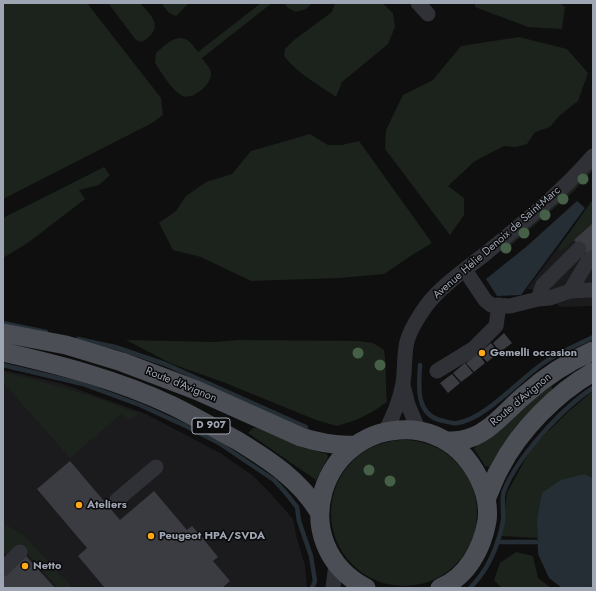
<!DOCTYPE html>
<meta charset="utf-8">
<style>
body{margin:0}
#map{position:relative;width:596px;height:591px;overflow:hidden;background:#0f0f10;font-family:Jost,sans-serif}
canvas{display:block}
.frame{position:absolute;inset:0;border:4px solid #9fa6b3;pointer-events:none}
</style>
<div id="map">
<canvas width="596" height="591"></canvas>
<div class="frame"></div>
</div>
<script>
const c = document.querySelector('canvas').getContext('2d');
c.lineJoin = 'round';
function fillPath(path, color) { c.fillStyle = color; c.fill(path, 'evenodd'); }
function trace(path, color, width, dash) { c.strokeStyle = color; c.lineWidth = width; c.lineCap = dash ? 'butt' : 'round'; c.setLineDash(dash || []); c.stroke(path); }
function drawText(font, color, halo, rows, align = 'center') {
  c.font = font + ' Jost,sans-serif'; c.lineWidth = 3; c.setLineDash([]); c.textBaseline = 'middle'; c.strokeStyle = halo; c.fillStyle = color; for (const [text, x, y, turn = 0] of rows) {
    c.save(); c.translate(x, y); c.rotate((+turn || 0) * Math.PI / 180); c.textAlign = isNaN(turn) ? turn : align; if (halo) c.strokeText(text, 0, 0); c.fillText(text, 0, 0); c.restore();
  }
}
fillPath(new Path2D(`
 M593,201V306L560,307L545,292L527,289Z
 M3,370L63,384L146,414L220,453L252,475L271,494L293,519L297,539L305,565L307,588H3Z`), '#1b1b1e');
fillPath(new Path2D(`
 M3,3H87L161,98L163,115L152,123L3,199Z
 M108,3H140C154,18 164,28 142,42L136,40Z
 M161,3H189L176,16L169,13Z
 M261,3H272L202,58C205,63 211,68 211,74C211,85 193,100 183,96C173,92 161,72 155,63L156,53C165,45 178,31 190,42C193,45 195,49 198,52Z
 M284,3H312L306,9L296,12L288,8Z
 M335,3H382L393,13L395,27L388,44L342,82L336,97C319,85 297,73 284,56L285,49L294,40L332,12Z
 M475,3H560L565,7L562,29L528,27L475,7Z
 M519,37L567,49L588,73L578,101L559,116L550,127L535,132L527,144L516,147L504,146L475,161L448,186L464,198V215L450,235L385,149L386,130L403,95L433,80L461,46Z
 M310,134L328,145H342L359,141L432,243L412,255L384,274L339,278L251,281L201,257L173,250L159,223L176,211L186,196L206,182L232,174L251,151Z
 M593,165V170L573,192L503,252L501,250Z
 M104,167L110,175L99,185L79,190L85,199L29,242L3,258V218Z
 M593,199V223L574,240L560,251L558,249Z
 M126,340L215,342L239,340L358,341L373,343L384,350C387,368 385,385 387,402L372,412L356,420L337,426L316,420L223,382L172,364Z
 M3,372C48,383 95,395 138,414L129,420L122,413L70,458L3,382Z
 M550,386L552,387V390C525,413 508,438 489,467L485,466L474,449L476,446L495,434L511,418Z
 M593,391V478L585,474L537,520V538L501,536L507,493L532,447L569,411Z
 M253,428H258L304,448L327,454L328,457L316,480L248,433Z
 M331 513a73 73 0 1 1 146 0a73 73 0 1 1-146 0Z
 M3,523L23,535L73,588H58L20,545L7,556L3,551Z
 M516,552L533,556L538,578L551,588H502L494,580L500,563Z`), '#1b231c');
fillPath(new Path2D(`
 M577,201L585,208L521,295L497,296L486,279L526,247Z
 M585,474L593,478V586L589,588H562L549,578L538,554L537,520L542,493L561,480Z`), '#252e35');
trace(new Path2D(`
 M3,323L46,332
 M78,339L115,347L165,364L306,427
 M3,365L83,384L140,405L186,426L219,443L274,480L285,492L297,507L299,521L311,556L315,581L312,588
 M420,365C419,385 415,412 439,420C445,421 451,424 457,423C484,420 519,380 542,364C557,353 576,346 593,337
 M497,542H537
 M470,588C489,569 498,547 503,521C504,511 501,499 504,491C517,457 563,407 593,388`), '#252e35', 4.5);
fillPath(new Path2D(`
 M593,223V249L587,254L574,240Z
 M504,333L512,343L500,352L493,343Z
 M491,343L499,353L487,362L479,353Z
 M478,353L485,363L474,372L466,363Z
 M465,363L473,373L461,382L453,373Z
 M452,374L460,383L448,393L440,383Z
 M70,461L120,520L154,491L187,530L192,526L205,541L218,557L213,561L230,581L222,588H123L122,587L120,588H105L78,556L87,548L37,489Z
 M26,556L55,588H3V577Z`), '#3b3c41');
trace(new Path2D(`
 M418,3L428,14
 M465,270L485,300L491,305L510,306L538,299L550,298L570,291L593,290
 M570,291L588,261L593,257
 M538,299L543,285L579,249
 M437,371L473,349L496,326L499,305
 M403,385L408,405L419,431
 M385,432C393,417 400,400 403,383C405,371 404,359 406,347C407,335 419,316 426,306C441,286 466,269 485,254C523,223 561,193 593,156
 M117,500L156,467
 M3,569L20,552
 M333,588L336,564`), '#303136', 15);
trace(new Path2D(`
 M3,333L66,345L122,362L196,390L301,437C320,443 335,446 355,445
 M3,352C60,365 118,380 171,405C194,416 216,429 238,441C269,460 300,480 319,512
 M446,441C451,441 457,441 462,440C488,436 506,410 526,394C546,376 568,362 593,351
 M486,499C491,489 494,478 500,468C519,431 556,393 593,372
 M366,588C283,544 320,424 413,430C433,432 452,442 465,457C480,475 490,498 487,521C482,549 467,577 440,588`), '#4b4e55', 19);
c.fillStyle = '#465f47';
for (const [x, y] of [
 [583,179],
 [563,199],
 [545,215],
 [524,233],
 [506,248],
 [358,353],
 [380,365],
 [369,470],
 [390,481]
]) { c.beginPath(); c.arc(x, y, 5.5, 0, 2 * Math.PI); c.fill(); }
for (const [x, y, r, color] of [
 [482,353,4,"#ffa818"],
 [79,505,4,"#ffa818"],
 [151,536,4,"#ffa818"],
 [25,566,4,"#ffa818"]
]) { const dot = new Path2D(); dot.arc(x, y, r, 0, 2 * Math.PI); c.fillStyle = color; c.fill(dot); trace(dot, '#0a0a0b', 1.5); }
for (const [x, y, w] of [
 [211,426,38]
]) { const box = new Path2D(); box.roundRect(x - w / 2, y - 8, w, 16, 3); c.fillStyle = '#0a0a0b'; c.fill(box); trace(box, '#9fa6b3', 1); }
drawText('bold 10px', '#9fa6b3', null, [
 ["D 907",211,426]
]);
drawText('11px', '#9fa6b3', '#0a0a0b', [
 ["Avenue Hélie Denoix de Saint-Marc",497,243,-41],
 ["Route d'Avignon",181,385,22],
 ["Route d'Avignon",521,400,-40]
]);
drawText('bold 11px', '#9fa6b3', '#0a0a0b', [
 ["Gemelli occasion",490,353],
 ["Ateliers",87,505],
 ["Peugeot HPA/SVDA",159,536],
 ["Netto",33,566]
], 'left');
</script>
